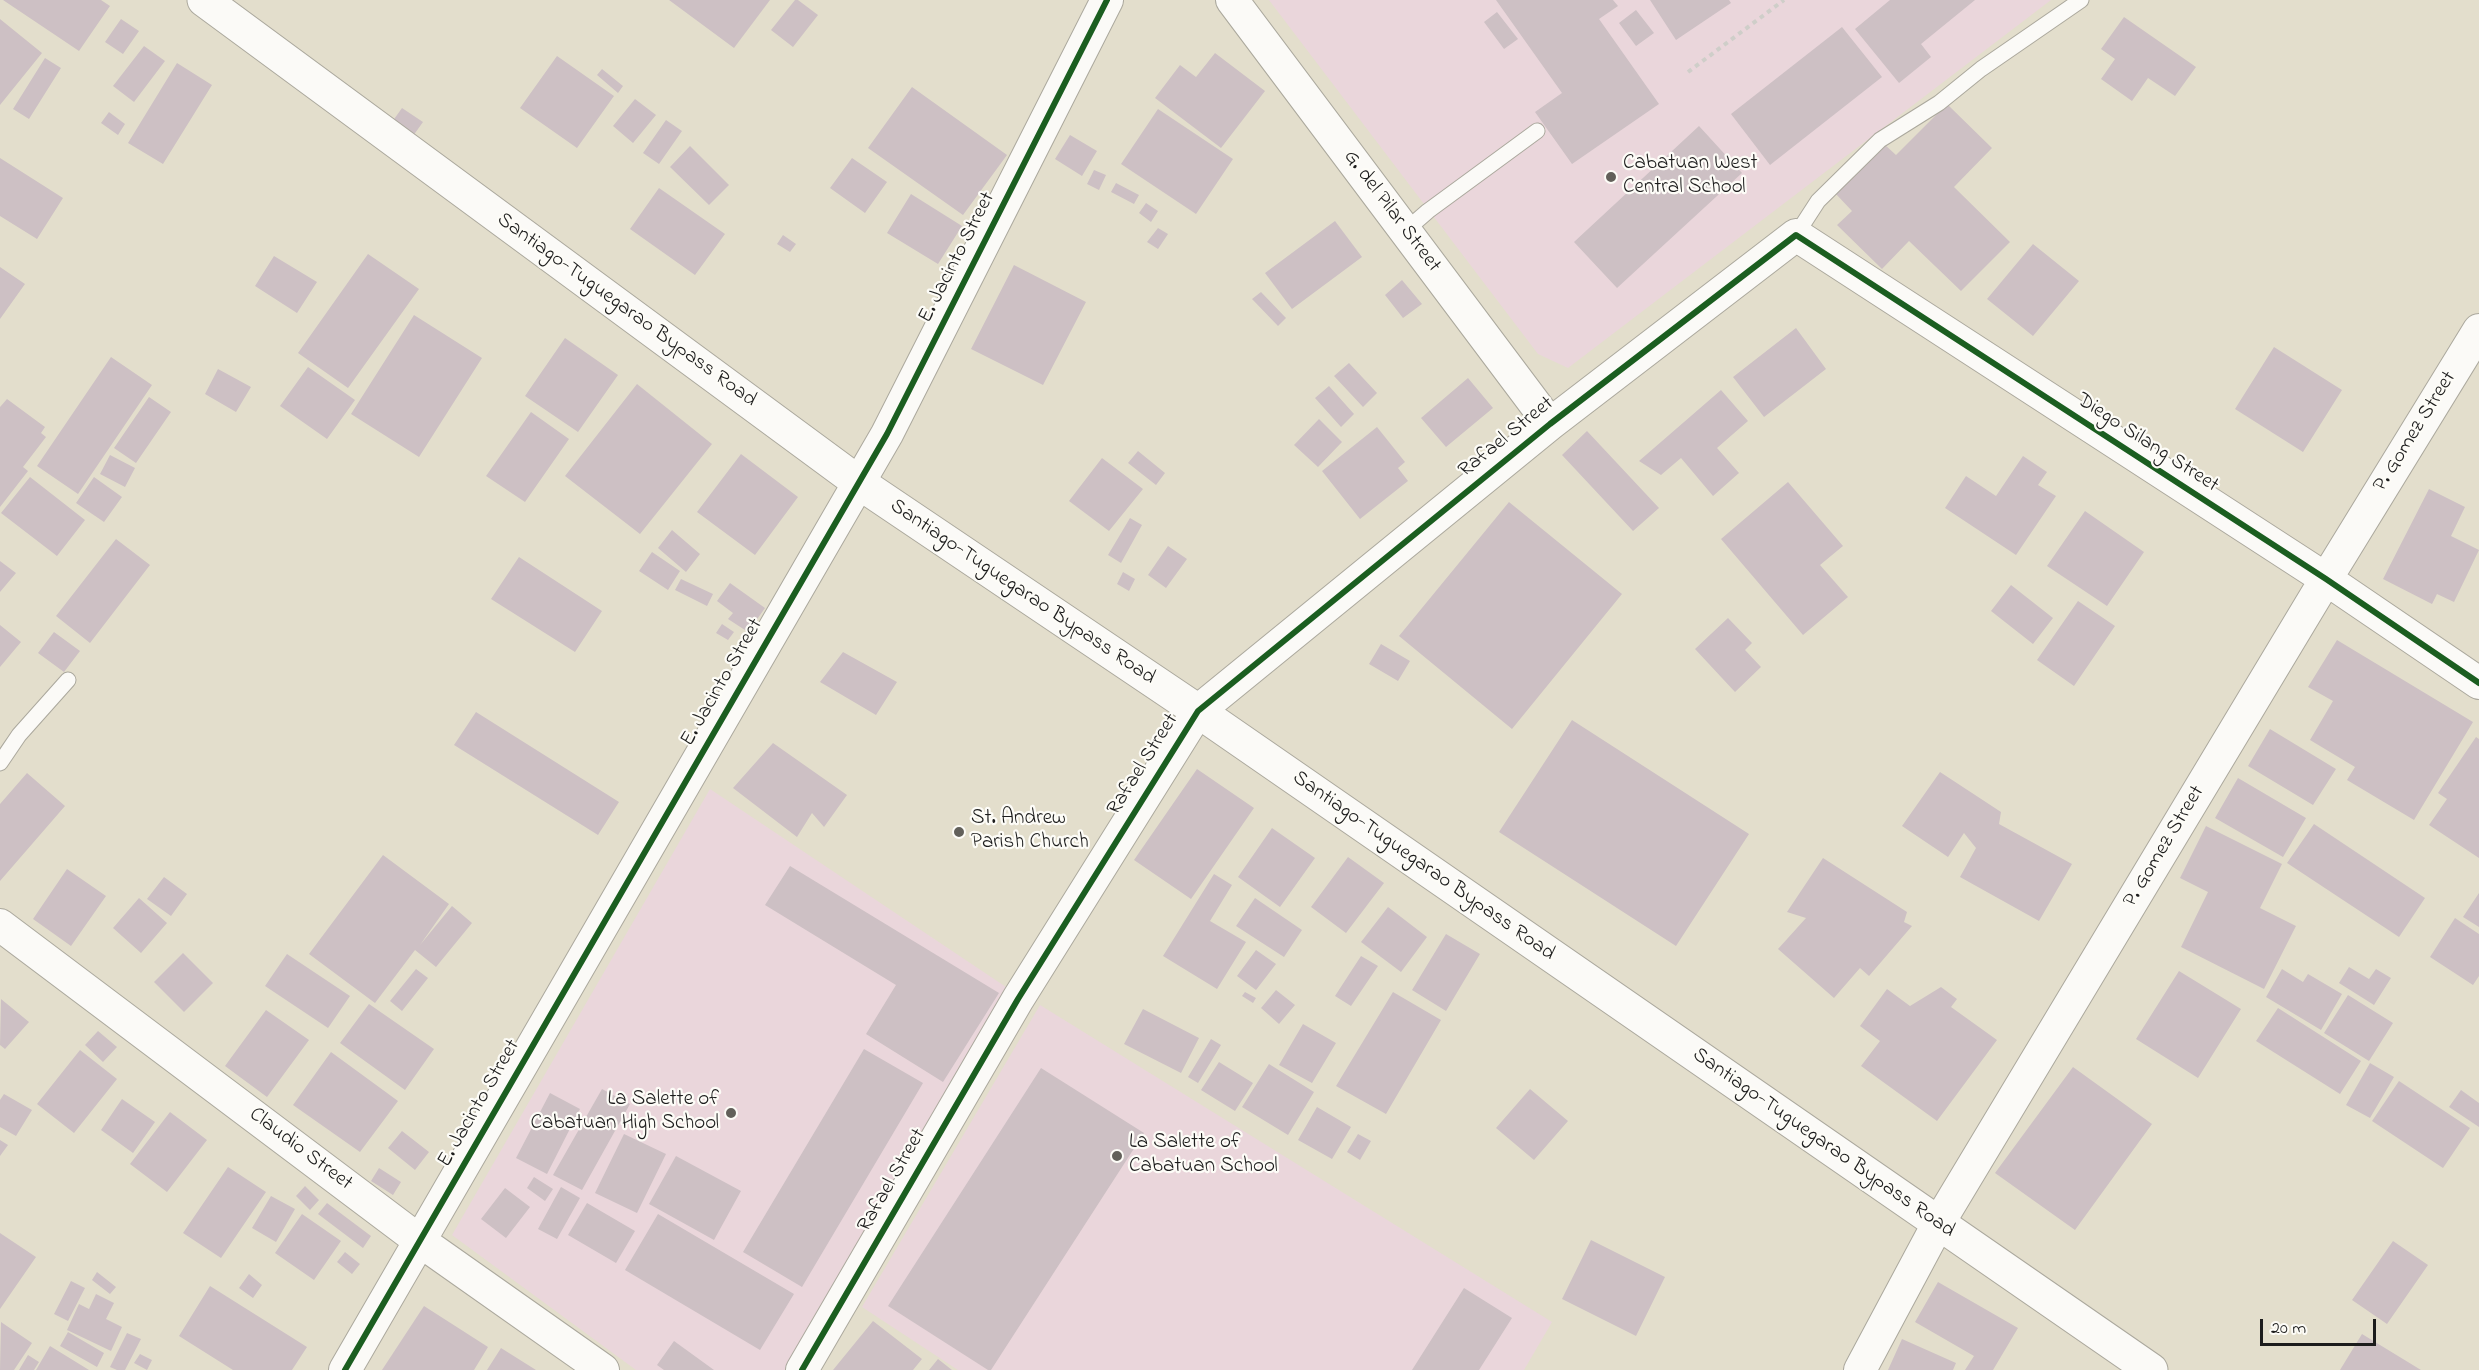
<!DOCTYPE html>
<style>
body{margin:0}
#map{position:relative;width:2479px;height:1370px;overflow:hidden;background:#e3decc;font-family:"Indie Flower",sans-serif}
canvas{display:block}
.scale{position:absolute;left:2260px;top:1319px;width:116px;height:27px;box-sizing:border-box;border:3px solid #1c1c1c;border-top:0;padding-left:8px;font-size:18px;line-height:21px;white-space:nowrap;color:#1c1c1c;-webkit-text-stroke:4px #fdfcf7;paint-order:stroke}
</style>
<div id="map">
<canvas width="2479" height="1370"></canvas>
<div class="scale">20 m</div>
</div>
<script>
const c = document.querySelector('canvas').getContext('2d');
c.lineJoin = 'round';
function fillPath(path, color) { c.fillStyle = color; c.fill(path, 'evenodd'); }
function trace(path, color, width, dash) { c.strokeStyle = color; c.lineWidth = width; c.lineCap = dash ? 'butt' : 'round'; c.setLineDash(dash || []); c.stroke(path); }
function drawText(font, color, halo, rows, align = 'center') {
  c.font = font + ' "Indie Flower",sans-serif'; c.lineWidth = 4.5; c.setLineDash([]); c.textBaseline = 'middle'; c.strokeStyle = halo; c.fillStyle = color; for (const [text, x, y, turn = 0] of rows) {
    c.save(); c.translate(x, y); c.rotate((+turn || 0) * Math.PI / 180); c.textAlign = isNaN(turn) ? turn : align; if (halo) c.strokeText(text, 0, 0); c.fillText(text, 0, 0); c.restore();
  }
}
fillPath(new Path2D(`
 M1269,0H2051L1568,368L1538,354Z
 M710,789L1012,991L786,1370H636L452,1235Z
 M1040,1005L1552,1322L1524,1370H958L862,1307Z`), '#ead6db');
fillPath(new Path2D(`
 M3,0H101L110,6L79,51Z
 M669,0H770L734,48Z
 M795,0H798L818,15L793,47L771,30Z
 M1496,0H1613L1618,6L1599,19L1659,104L1572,164L1535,112L1562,93Z
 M1650,0H1729L1731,3L1676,40Z
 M1890,0H1975L1921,44L1931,57L1899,83L1855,29Z
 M1636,10L1654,33L1636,46L1619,23Z
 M1497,12L1518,39L1504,49L1484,22Z
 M2124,17L2196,67L2175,96L2148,78L2132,101L2101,79L2115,59L2101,49Z
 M0,19L42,53L0,105Z
 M121,19L139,31L123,54L105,42Z
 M1842,27L1882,77L1770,165L1731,114Z
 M144,46L165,61L134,102L113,86Z
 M1215,53L1265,91L1221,148L1155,98L1180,65L1196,77Z
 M557,56L614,96L577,148L520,108Z
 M45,58L61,68L29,119L13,109Z
 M177,63L212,85L163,164L128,143Z
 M602,69L623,86L618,93L597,75Z
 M912,87L1007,155L963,215L868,148Z
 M635,99L656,115L633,143L613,126Z
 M1947,104L1992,148L1954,187L2010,242L1961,291L1909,241L1882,269L1837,225L1852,211L1835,193L1884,144L1896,155Z
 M402,108L423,122L413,136L392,122Z
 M1158,109L1233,159L1196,214L1121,164Z
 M109,112L125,124L118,135L101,123Z
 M666,120L682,131L659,164L643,153Z
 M1699,126L1742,173L1617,288L1574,242Z
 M1070,135L1097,151L1082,176L1055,159Z
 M690,146L729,185L709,205L670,167Z
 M0,158L63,198L37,239L0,216Z
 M852,158L887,182L865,213L830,188Z
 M1094,170L1106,175L1099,190L1087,184Z
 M1116,183L1139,195L1134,204L1111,192Z
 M659,188L725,234L695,275L630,229Z
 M911,194L962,226L938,264L887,233Z
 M1146,203L1158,211L1151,222L1139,213Z
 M1335,221L1362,257L1292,309L1265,273Z
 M1158,228L1168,234L1158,249L1147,242Z
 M783,235L796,244L790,252L777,244Z
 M2033,244L2079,281L2033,336L1987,299Z
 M368,254L419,289L348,388L298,353Z
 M274,256L317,282L297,313L255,286Z
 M1014,265L1086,302L1043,385L971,349Z
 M0,267L25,284L0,319Z
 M1402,280L1422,304L1403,318L1385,295Z
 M1261,292L1286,318L1278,326L1252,299Z
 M414,315L482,358L419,457L351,414Z
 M1796,328L1826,369L1764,417L1733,377Z
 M565,338L618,375L578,432L525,396Z
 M2274,347L2342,390L2303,452L2235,409Z
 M111,357L152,385L78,494L37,466Z
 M1349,363L1377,393L1363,407L1334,376Z
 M308,367L355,400L327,439L280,406Z
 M218,369L251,387L236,412L205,394Z
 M1468,378L1493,408L1446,447L1421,418Z
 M637,384L712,444L640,534L565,476Z
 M1329,386L1354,414L1341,427L1315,398Z
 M1721,390L1748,421L1717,448L1739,473L1713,496L1681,458L1661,475L1639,461Z
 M149,397L171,412L136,463L114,448Z
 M7,399L45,427L41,433L46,437L23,467L28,471L0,507V407Z
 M531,412L569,439L525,502L486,476Z
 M1319,419L1342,442L1318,467L1294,445Z
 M1377,427L1405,462L1398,468L1408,481L1360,519L1322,471Z
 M1587,431L1659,508L1633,531L1562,455Z
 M1138,451L1165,473L1156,485L1128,463Z
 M741,454L798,497L755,555L697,512Z
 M110,455L135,468L125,487L100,474Z
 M2023,456L2047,472L2038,485L2056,496L2016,555L1945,508L1966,476L1996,496Z
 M1102,458L1143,489L1109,531L1069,501Z
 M30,477L85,520L57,556L1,513Z
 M94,477L122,497L104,522L76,503Z
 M1788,482L1843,546L1820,565L1848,597L1803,635L1721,539Z
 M2429,489L2465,507L2451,536L2479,550L2454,602L2437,594L2432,604L2383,579Z
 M1509,502L1622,594L1512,729L1399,636Z
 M2085,511L2144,552L2107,606L2047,566Z
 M1130,518L1142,525L1121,563L1108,555Z
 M672,530L700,554L686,572L658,548Z
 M116,539L150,565L90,643L56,616Z
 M1168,546L1187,559L1166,588L1148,575Z
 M652,552L680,571L668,590L639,571Z
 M519,557L602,611L575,652L491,599Z
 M0,561L16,573L0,592Z
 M1123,572L1135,579L1129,591L1117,584Z
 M681,579L713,594L707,606L675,590Z
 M730,583L765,608L748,632L728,619L733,613L717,601Z
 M2011,585L2053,618L2033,644L1991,611Z
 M2078,601L2115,626L2074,686L2037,660Z
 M1728,618L1752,643L1745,650L1761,667L1735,692L1695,649Z
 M722,624L734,632L728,640L716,633Z
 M0,625L21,642L0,667Z
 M54,632L80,651L64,672L38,653Z
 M2337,640L2473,722L2414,820L2347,780L2355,767L2310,740L2333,701L2308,687Z
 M1381,644L1410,661L1398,681L1369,664Z
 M843,652L897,682L876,715L820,682Z
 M476,712L619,802L598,835L454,745Z
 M1572,720L1749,834L1676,946L1499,832Z
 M2270,729L2336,769L2313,805L2248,766Z
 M2476,737L2479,739V858L2429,825L2447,799L2438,793Z
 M773,743L847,795L824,827L812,813L797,837L733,788Z
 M1197,769L1254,808L1191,899L1134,860Z
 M1940,772L2001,812L1999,824L2072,864L2039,921L1960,877L1976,848L1964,833L1948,857L1902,826Z
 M27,773L65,806L0,881V804Z
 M2238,778L2306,818L2283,857L2215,818Z
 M2314,824L2425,898L2399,937L2287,863Z
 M2206,826L2282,864L2260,908L2296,926L2264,989L2181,947L2208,892L2180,878Z
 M1272,828L1315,858L1280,907L1238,877Z
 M383,855L449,904L420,945L452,906L472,923L436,967L415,950L375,1003L309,954Z
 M1348,857L1384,883L1346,933L1311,907Z
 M1823,858L1907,912L1904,922L1912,926L1869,976L1860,968L1834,998L1778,949L1806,918L1787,912Z
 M790,866L999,993L943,1082L866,1034L896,985L765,905Z
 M67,869L106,896L71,946L33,919Z
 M1214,874L1232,885L1210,921L1246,942L1217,989L1163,956Z
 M164,877L187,894L171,916L147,899Z
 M2479,893V927L2463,917Z
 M139,898L167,923L141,953L113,928Z
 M1255,898L1302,930L1284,957L1236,926Z
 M1388,907L1427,937L1401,972L1361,942Z
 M2455,918L2479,934V976L2473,985L2430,957Z
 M1446,934L1480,954L1446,1011L1412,990Z
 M1256,950L1276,964L1256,990L1237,976Z
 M183,953L213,983L184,1012L154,982Z
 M287,954L350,996L328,1028L265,986Z
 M1361,956L1378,966L1351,1006L1335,996Z
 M2349,967L2369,979L2376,969L2391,978L2374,1005L2339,983Z
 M416,969L428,978L402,1011L390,1001Z
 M2282,969L2303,982L2308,974L2342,994L2321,1030L2266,997Z
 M2179,971L2241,1009L2198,1078L2136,1039Z
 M1941,987L1957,999L1951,1007L1997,1040L1937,1121L1861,1066L1880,1041L1860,1026L1887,989L1910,1006Z
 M1276,990L1295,1005L1279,1024L1261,1008Z
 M1245,992L1256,998L1253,1003L1242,996Z
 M1393,992L1441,1020L1386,1114L1336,1086Z
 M2348,995L2393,1023L2369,1061L2324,1033Z
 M1,999L29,1022L5,1049L0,1045Z
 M369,1004L434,1049L405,1090L340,1043Z
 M2278,1008L2361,1061L2340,1094L2256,1041Z
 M1143,1009L1199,1038L1181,1073L1124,1044Z
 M266,1010L309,1040L267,1097L225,1066Z
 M1303,1024L1336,1043L1312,1083L1279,1065Z
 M98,1031L117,1047L103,1062L85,1045Z
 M1211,1039L1221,1045L1198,1083L1188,1077Z
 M864,1049L923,1083L802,1287L743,1252Z
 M80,1050L117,1079L74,1133L37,1104Z
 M331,1052L398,1101L360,1152L293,1105Z
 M1219,1062L1253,1083L1235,1111L1201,1090Z
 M2370,1063L2394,1077L2370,1118L2346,1105Z
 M1269,1064L1314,1092L1288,1135L1242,1107Z
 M2073,1067L2152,1124L2075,1230L1995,1173Z
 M1041,1068L1144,1133L991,1370H988L888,1306Z
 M2399,1081L2470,1128L2443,1168L2372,1121Z
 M602,1089L630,1104L582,1190L553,1175Z
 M1530,1089L1568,1121L1534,1160L1496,1128Z
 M2461,1090L2479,1103V1127L2449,1107Z
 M550,1093L580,1109L547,1174L516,1158Z
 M4,1094L32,1110L16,1136L0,1127V1100Z
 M122,1099L155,1122L133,1153L101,1130Z
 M1317,1107L1351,1127L1332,1159L1298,1140Z
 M170,1112L207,1140L167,1192L130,1164Z
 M402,1131L429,1152L415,1170L388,1148Z
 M624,1134L666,1154L637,1213L595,1193Z
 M1358,1134L1371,1141L1360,1160L1347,1152Z
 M0,1140L8,1145L0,1156Z
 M676,1156L741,1191L714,1240L649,1204Z
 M228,1167L266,1192L221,1258L183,1233Z
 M379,1168L401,1182L393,1195L371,1181Z
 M534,1177L553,1189L545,1201L527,1188Z
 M305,1186L319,1200L310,1210L296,1196Z
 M561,1187L580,1198L557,1239L538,1229Z
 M505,1188L530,1207L506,1238L481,1219Z
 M271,1196L295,1209L276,1242L252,1228Z
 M327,1203L371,1236L363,1248L318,1214Z
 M587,1203L635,1231L616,1263L568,1235Z
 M302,1214L341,1241L314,1280L275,1253Z
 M658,1214L794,1294L760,1350L625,1270Z
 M0,1233L36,1257L0,1309Z
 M1591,1240L1665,1277L1636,1336L1562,1299Z
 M2393,1241L2428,1265L2387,1324L2352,1300Z
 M345,1252L360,1264L352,1274L337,1262Z
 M97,1272L116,1287L110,1294L92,1280Z
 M249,1274L262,1285L253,1298L239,1288Z
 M71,1281L85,1288L68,1321L54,1314Z
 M1938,1282L2018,1328L1993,1370H1965L1974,1356L1915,1322Z
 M210,1286L307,1347L292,1370H233L179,1336Z
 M1464,1288L1512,1318L1479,1370H1412Z
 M96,1294L114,1303L106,1319L122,1327L111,1351L67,1330L79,1304L89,1309Z
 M424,1306L488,1347L474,1370H382Z
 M873,1321L922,1359L913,1370H833Z
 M1,1322L32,1343L14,1370H0Z
 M68,1332L104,1353L97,1367L60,1346Z
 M127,1333L141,1339L125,1370H117L110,1367Z
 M2362,1334L2421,1370H2340Z
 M1902,1339L1956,1363L1953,1370H1888Z
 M674,1341L714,1370H664L657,1365Z
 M50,1346L89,1370H36Z
 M501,1348L536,1370H487Z
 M140,1354L152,1360L147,1370L134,1363Z
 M28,1355L39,1362L34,1370H19Z
 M938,1359L952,1370H929Z`), '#cdc0c4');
const service = new Path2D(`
 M1405,231L1428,211L1537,131
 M1796,235L1818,201L1880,140L1939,103L1981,69L2081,0
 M0,763L19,735L68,680`);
const minor = new Path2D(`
 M1232,0L1550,424
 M0,925L420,1241L603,1370
 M345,1370L887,434L1107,0
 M802,1370L1018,999L1198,711L1550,424L1796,235L2326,579L2479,683
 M1860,1370L1938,1224L2326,579L2479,330`);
const trunk = new Path2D(`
 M204,0L858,482L1198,711L2151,1370`);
trace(service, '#aba89d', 17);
trace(minor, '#aba89d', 34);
trace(trunk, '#aba89d', 35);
trace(new Path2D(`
 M1688,72L1784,0`), '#cfcec9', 4, [4.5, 4.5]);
trace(service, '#fbfaf7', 15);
trace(minor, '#fbfaf7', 32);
trace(trunk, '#fbfaf7', 33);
trace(new Path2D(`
 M345,1370L887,434L1107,0
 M802,1370L1018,999L1198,711L1550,424L1796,235L2326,579L2479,683`), '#1b5e20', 6);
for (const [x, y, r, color] of [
 [1611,177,6,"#62605a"],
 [959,832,6,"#62605a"],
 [731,1113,6,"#62605a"],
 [1117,1156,6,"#62605a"]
]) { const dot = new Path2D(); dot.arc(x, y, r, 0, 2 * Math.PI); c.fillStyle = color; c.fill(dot); trace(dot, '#fdfcf7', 2); }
drawText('21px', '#1c1c1c', '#fdfcf7', [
 ["Cabatuan West",1623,165],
 ["Central School",1623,189],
 ["St. Andrew",971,820],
 ["Parish Church",971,844],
 ["La Salette of",719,1101,"right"],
 ["Cabatuan High School",719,1125,"right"],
 ["La Salette of",1129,1144],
 ["Cabatuan School",1129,1168]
], 'left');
drawText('21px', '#1c1c1c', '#fdfcf7', [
 ["G. del Pilar Street",1391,212,53],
 ["E. Jacinto Street",958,258,-63],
 ["Santiago-Tuguegarao Bypass Road",626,311,36],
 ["P. Gomez Street",2416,432,-58],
 ["Rafael Street",1507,438,-39],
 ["Diego Silang Street",2147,444,33],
 ["Santiago-Tuguegarao Bypass Road",1022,593,34],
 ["E. Jacinto Street",723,683,-60],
 ["Rafael Street",1144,765,-58],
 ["P. Gomez Street",2165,847,-59],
 ["Santiago-Tuguegarao Bypass Road",1423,867,35],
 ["E. Jacinto Street",480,1104,-60],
 ["Santiago-Tuguegarao Bypass Road",1823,1144,35],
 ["Claudio Street",300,1150,37],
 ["Rafael Street",893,1181,-60]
]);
</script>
